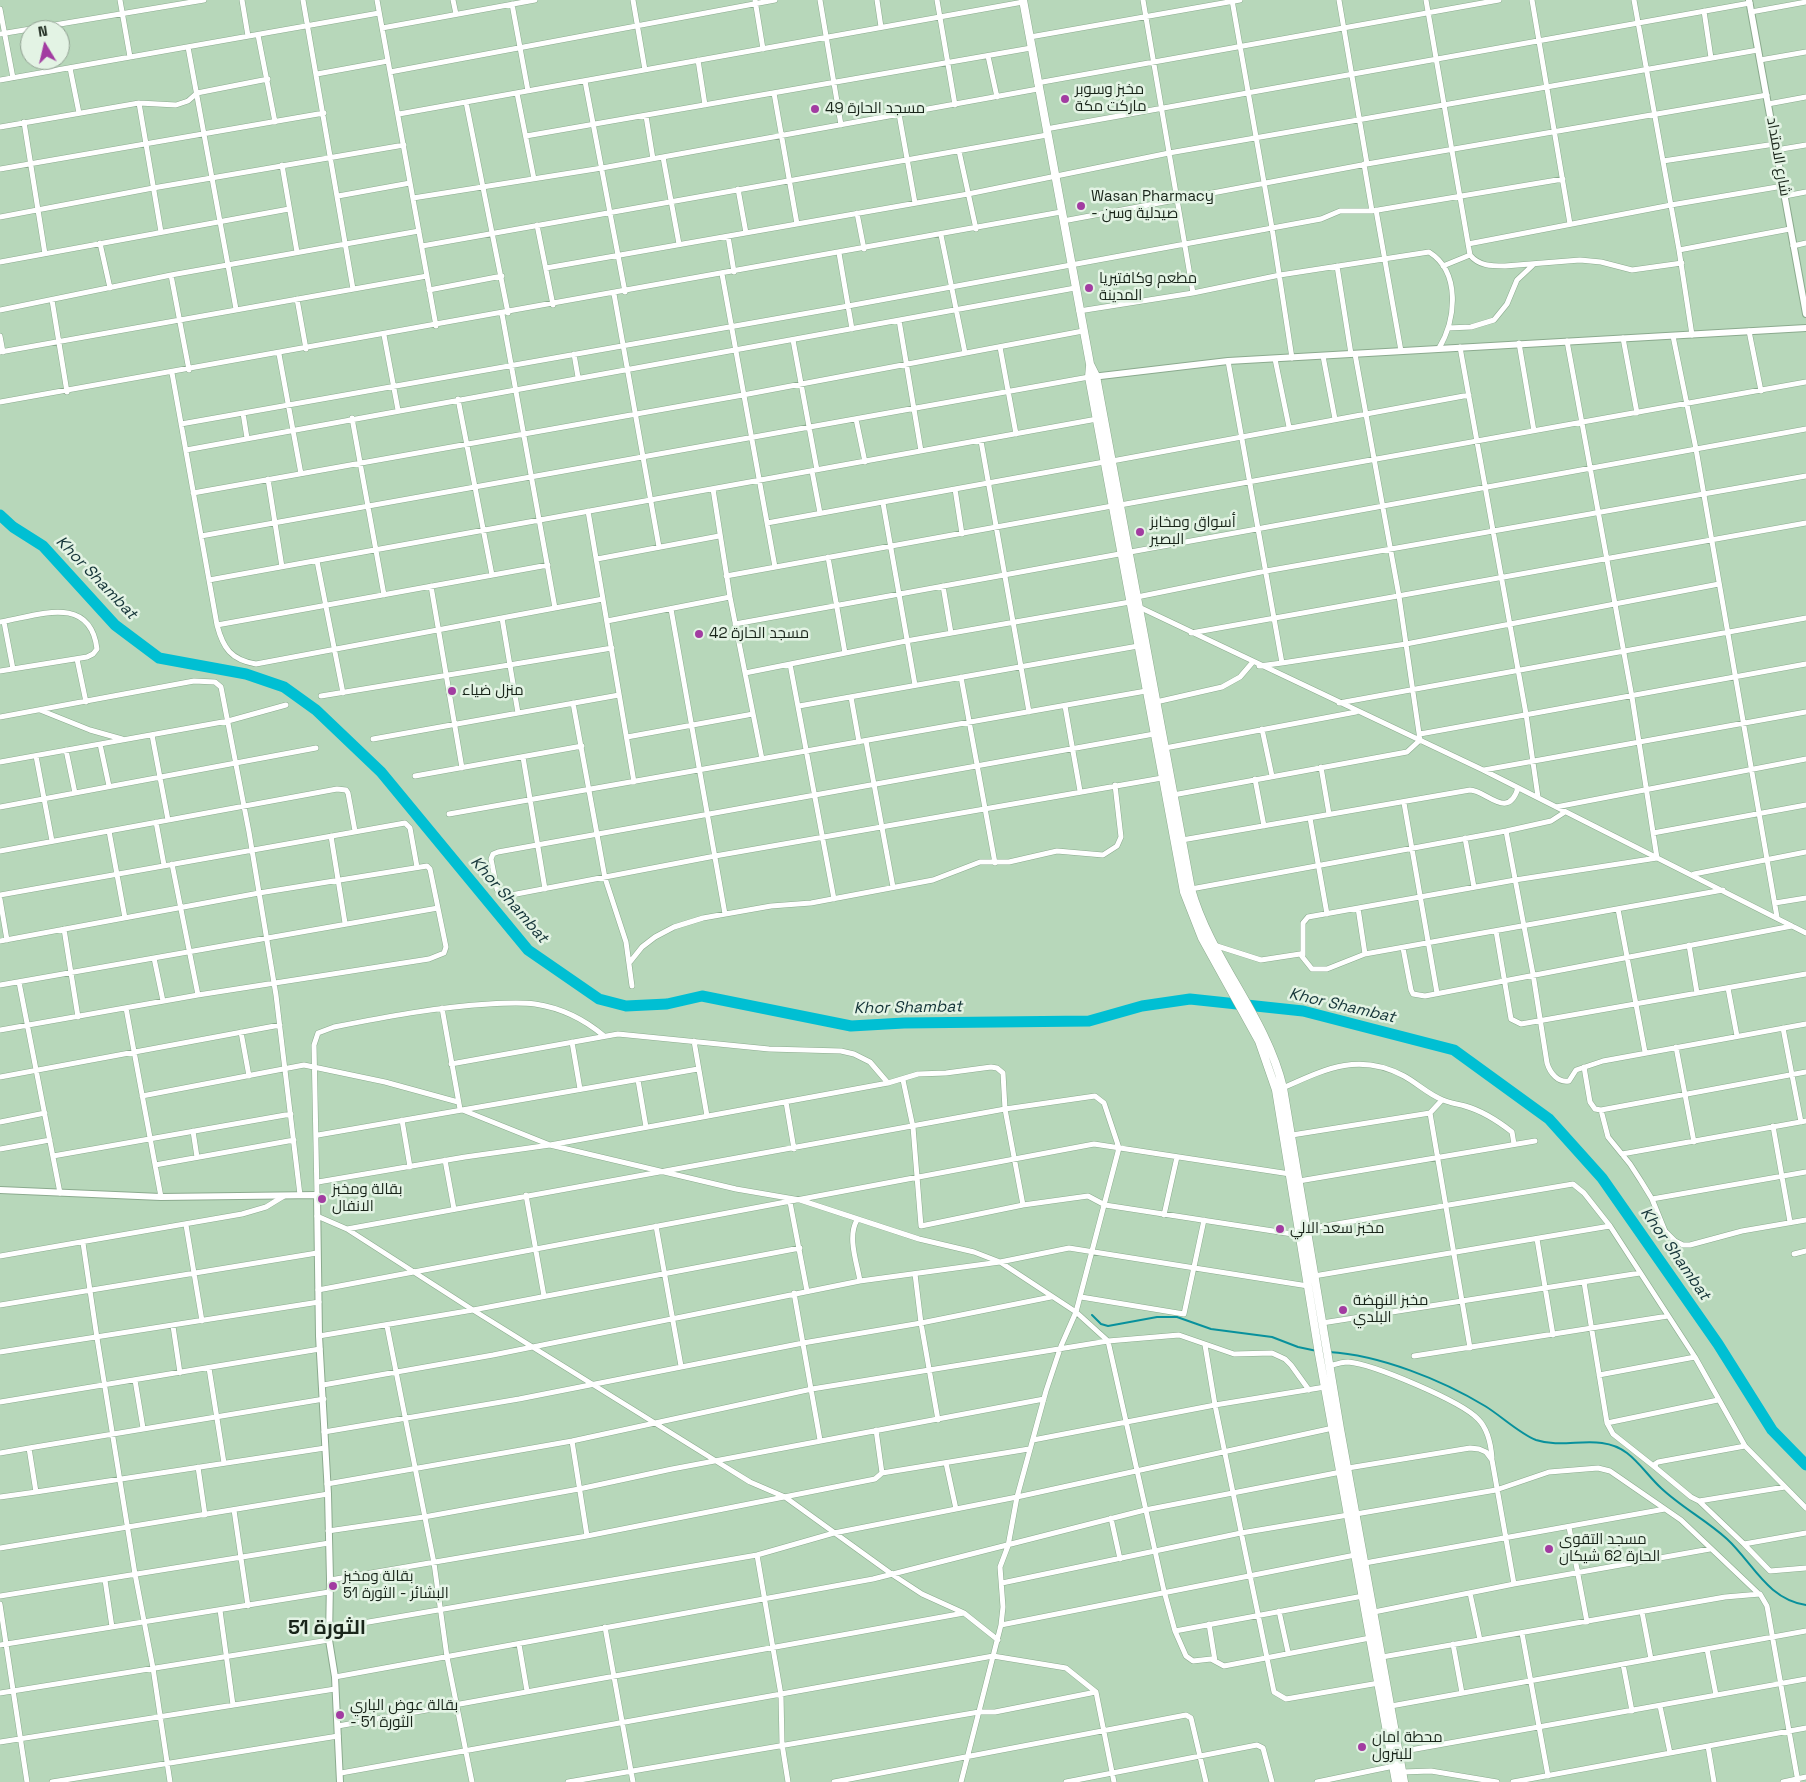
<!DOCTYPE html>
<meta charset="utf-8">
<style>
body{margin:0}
#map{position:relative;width:1806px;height:1782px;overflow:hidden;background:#b7d7ba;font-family:"Space Grotesk",sans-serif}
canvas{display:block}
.north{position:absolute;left:20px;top:20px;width:50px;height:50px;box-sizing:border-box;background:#e3f3e4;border:1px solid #92a193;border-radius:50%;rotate:351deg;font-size:14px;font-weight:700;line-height:20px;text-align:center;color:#19251a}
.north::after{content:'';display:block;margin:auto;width:18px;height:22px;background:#a23ca1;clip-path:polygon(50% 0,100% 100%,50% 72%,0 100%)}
</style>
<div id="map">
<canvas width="1806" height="1782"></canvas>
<div class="north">N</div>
</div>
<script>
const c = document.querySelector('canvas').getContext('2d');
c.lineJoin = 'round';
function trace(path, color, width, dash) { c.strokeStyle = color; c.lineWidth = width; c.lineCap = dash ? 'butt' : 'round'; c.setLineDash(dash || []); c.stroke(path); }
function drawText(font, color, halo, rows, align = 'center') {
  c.font = font + ' "Space Grotesk",Cairo,sans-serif'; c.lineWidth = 5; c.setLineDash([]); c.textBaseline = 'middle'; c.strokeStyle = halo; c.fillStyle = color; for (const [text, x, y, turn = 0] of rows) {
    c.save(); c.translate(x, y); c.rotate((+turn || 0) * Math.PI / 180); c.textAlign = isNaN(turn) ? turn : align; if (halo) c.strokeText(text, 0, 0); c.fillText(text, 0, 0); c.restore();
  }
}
trace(new Path2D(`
 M1092,1315L1101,1324L1108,1326L1157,1317H1177L1211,1329L1272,1337L1298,1347L1317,1351
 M1329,1352C1380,1355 1442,1380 1485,1406C1500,1415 1520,1434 1536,1440C1566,1450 1600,1432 1627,1453C1640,1463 1649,1477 1661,1488C1681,1507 1706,1520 1727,1539C1753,1563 1767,1599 1806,1605`), '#08919c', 2);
trace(new Path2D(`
 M0,515L13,527L43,546L115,625L159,658L246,674L284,687L316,710L381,772L528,950L599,999L626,1006L667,1004L702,996L851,1026L904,1023L1089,1021L1142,1006L1190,999L1303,1011L1454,1050L1549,1119L1602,1178L1718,1344L1772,1430L1806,1465`), '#00bfd3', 11);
const minor = new Path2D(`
 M120,0L130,57
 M242,0L248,36
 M303,0L353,289
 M377,0L436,326
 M453,0L456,14
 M633,0L645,70
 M755,0L763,49
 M820,0L841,125
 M877,0L881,27
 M937,0L955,105
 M1143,0L1193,293
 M1232,0L1272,228L1292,358
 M1339,0L1367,164
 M1426,0L1470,255C1479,266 1491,266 1505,266L1580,260L1601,262L1632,270L1682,263
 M1532,0L1570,224
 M1634,0L1679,250L1692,335
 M512,4L528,91
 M0,9L13,78
 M1704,11L1711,58
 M1751,12L1806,2
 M382,28L535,0
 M0,34L204,0
 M258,35L275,122
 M1030,37L1240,0
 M188,47L236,309
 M988,56L997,97
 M698,60L705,105
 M1760,60L1806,52
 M70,68L79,113
 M390,72L775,0
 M317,74L388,61
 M0,80L379,13
 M585,81L625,292
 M1037,83L1499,0
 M517,93L534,179
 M774,93L797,224
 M466,102L508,313
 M139,103L161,232
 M1768,104L1806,97
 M399,114L1023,2
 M899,114L915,203
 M646,116L653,159
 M24,122L45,254
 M0,127L139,103L176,105L188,101L197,93L268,79
 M1046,129L1750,3
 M526,136L1031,48
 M1776,150L1806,145
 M959,151L976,229
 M663,157L679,244
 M1663,161L1775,144
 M1364,164L1372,211
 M282,165L297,252
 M0,169L324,113
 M738,189L746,233
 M338,196L410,183
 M1785,196L1806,192
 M413,198L602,168L1038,89
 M1376,210L1401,351
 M857,213L864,249
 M0,217L153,188L404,145
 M1063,221L1367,164L1767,95
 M537,225L553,305
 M941,235L965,353
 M728,236L734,272
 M100,243L110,288
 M1468,244L1671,205L1783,186
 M422,246L1047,135
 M1793,246L1806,243
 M1679,250L1790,229
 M839,253L852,329
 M0,262L289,209
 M1337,266L1351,354
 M1443,266L1470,255
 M546,268L968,194L1169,153L1758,50
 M722,274L775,567
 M171,275L189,370
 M429,290L502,276
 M614,294L659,547
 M297,299L306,349
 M52,300L67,392
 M0,310L171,275L419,231
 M1079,311L1193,293L1280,275L1429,252C1461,272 1456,320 1439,348
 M502,314L555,608
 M899,320L921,451
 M1448,328L1471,327L1494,320L1507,304L1517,280L1533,265
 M1749,331L1761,391
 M384,335L398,410
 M0,336L3,352
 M1673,336L1696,449L1777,917
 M1623,338L1637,413
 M793,340L817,470
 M1519,343L1534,431
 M1000,347L1016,434
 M1460,347L1526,714L1538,797
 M0,352L427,276
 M279,354L301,474
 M574,354L578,377
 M1323,356L1335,419
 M1275,359L1289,427
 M1228,361L1282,663L1259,666
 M172,373L217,625L548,565
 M458,399L492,575
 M0,402L1061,212
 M243,413L247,438
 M352,418L384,595
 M856,419L865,462
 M181,424L848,306L1321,219L1340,211H1372L1563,179
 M981,441L1029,712
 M186,450L1075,288
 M1112,461L1469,395
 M812,471L820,513
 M268,479L282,567
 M713,489L730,597L762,759
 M955,489L962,534
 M193,493L743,395L1083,331
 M883,503L915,685
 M1120,505L1806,382
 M588,511L634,782
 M767,523L1104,462
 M201,536L1089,377
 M828,557L845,653
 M597,559L719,536
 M317,561L343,693
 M726,576L1112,506
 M209,580L1097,419
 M431,586L462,768
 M943,586L951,633
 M1137,597L1266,571L1806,476
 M1139,607L1483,770L1806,933
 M671,609L725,914
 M502,618L518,713
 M607,621L730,597
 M0,622C37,616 90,593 97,649L93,654L87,657L0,671
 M4,622L13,669
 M735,624L1806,429
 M217,625C223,648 231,660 256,664L603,599
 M1191,633L1806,523
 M77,659L86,702
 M1282,663L1406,644L1719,584
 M790,664L834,899
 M745,673L906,641L1130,602
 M961,677L995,863
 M321,696L612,648
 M851,697L859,742
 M1156,702L1222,687L1240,677L1252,663
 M573,703L605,878L626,942L632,986
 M1339,703L1806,618
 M799,706L1138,646
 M1065,706L1080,791
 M40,710L90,730L122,739
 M0,717L194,681L215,682L221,687L249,832L276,995L300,1195
 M1262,729L1272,776
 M1154,734L498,852L493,854L491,859L497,889L499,893L506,896L715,856L1162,778
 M1420,734L1806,664
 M152,735L168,820
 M627,737L753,714
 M373,739L619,695
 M866,741L893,887
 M100,744L109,786
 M1165,748L1356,712
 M66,750L75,793
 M36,756L52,841
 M523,757L545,889
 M0,762L228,721L286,705
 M1321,767L1329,814
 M1484,770L1806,712
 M415,776L582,746
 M1255,779L1264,826
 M1173,795L1407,752L1420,740L1399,596L1355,354
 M1404,803L1437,993
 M0,807L316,748
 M1556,807L1806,759
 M449,814L1146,691
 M1310,818L1327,914
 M156,822L164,865
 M109,831L125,918
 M1506,831L1533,974L1547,1063C1550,1073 1558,1083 1569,1081L1576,1070L1603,1061L1806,1024
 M1653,833L1806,805
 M331,836L345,923
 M1465,838L1474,887
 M1182,840L1470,790C1486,790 1508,821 1518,788
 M0,851L337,789L346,790L348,793L355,831
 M172,864L198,995
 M1694,874L1806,852
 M1191,889L1506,831L1551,821L1565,812
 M0,895L405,823L410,828L417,867
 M0,899L7,940
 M1775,903L1806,898
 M1358,908L1365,954
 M1618,909L1645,1052
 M64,929L78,1017
 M1496,931L1511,1019L1521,1024L1806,974
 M0,941L259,893L427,866L430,869L446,947L444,953L429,959L198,995L0,1030
 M1214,945L1261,960L1300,954L1312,969H1327L1365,954L1723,890
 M1689,945L1697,993
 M1403,948L1411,990L1413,994L1425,996L1792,926
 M1303,955V923L1308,917L1515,880L1657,858L1632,697L1567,341
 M154,958L163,1001
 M630,962L642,947L655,937L674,927L703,918L771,906L811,903L933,880L980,862H1009L1057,851L1103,855L1117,846L1121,837L1115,785
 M19,982L60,1193
 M0,985L438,908
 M1728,988L1737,1036
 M126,1008L161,1197
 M442,1008L460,1109L550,1145L736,1189L800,1200L919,1239L974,1252L1000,1262L1076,1312L1108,1341L1179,1335L1234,1354L1272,1353L1285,1359L1291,1365L1309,1390
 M1783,1028L1801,1122
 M241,1032L249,1076
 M694,1041L707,1116
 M572,1042L580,1089
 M1676,1047L1694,1142
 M451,1064L618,1034L769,1049L841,1051L854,1054L870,1062L888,1083
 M1584,1067L1590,1102L1595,1109L1601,1110L1806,1072
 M0,1077L280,1025
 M638,1080L646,1127
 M903,1080L913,1127L921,1226L1023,1205L1088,1196L1105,1205L1299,1235
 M1283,1088C1325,1069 1359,1052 1404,1076C1417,1083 1429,1095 1443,1100C1450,1103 1458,1104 1465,1106C1483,1111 1498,1121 1512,1132L1514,1144
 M142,1096L304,1065L385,1082L458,1102
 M786,1102L794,1149
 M1601,1110L1608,1137L1630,1164L1641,1181L1652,1199L1665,1231L1675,1241L1683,1245H1690L1742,1231L1806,1220
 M1430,1113L1470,1348
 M402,1120L410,1167
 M0,1122L45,1113
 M1773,1126L1790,1222
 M193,1131L197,1157
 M318,1135L698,1069
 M1292,1135L1430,1113L1442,1100
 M0,1149L50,1140
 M1622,1154L1806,1121
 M53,1156L291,1114
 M445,1160L454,1209
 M155,1165L294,1140
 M1299,1181L1535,1141
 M318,1182L465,1157L550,1145L888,1083L918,1074L946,1073L991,1067L997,1068L1003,1073L1005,1109L1023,1205
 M317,1195L314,1045L318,1033L334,1027C385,1017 437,1007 489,1004C504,1003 520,1002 535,1004C562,1008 584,1019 604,1036
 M526,1195L544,1296
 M1652,1199L1806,1172
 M790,1202L807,1291
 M1164,1215L1177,1157
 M317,1216L347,1229L473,1310L800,1248
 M857,1220C847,1237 857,1263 860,1281
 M186,1225L202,1321
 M656,1226L681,1366
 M347,1229L1005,1109L1095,1096L1104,1103L1119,1148L1076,1312L1061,1346L1046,1391L1017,1497L1008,1546L1000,1567L1003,1607L1001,1625L961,1782
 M1307,1229L1573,1184L1584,1193L1610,1226L1695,1357L1745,1446L1806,1508
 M1537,1239L1553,1335
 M83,1243L97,1338L135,1574L153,1668L170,1782
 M1794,1254L1806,1251
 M0,1256L242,1214L266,1207L284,1196
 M915,1274L921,1323L938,1420
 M1314,1276L1610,1226
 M1584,1282L1607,1423L1613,1434L1656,1468
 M318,1290L1094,1144L1290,1174
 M794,1293L820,1440
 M1081,1297L1184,1314L1204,1220
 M0,1305L317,1253
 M1322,1323L1640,1273
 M173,1326L180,1373
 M387,1326L434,1563L447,1657L472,1782
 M319,1336L473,1310L716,1461L750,1482L785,1497L893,1575L922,1594L964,1613L998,1640
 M1205,1345L1215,1405L1274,1692L1286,1699L1379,1683
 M0,1352L319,1302
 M1414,1356L1668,1316
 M1329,1366C1336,1364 1342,1362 1348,1362C1373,1364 1461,1401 1478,1419C1488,1429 1491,1445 1492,1458
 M209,1368L224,1463
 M1599,1375L1695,1357
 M135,1380L143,1428
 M323,1385L493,1355L860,1281L1000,1262L1069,1248L1308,1286
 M0,1402L320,1349
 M1607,1423L1718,1400
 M324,1432L519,1399L803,1343L921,1323L1051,1297
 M1033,1440L1215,1405L1325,1387
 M572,1441L587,1536
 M1745,1446L1658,1462L1655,1464L1656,1468L1691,1497L1699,1501L1785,1487
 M29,1448L324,1399
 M0,1453L29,1448L36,1492L0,1497
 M946,1463L956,1509
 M198,1467L205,1515
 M1348,1468L1470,1448L1479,1449L1486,1452L1492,1460L1514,1584
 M882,1473L1029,1449
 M327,1484L572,1441L812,1389L1108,1341L1164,1591L1175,1631L1186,1656L1193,1661L1211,1659L1224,1666L1370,1638
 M36,1492L325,1448
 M1699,1501L1744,1544L1806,1533
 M234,1510L248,1606
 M1356,1514L1496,1490L1549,1472L1598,1468L1610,1471L1681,1520L1759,1594
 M1111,1518L1120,1559
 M1569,1527L1587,1622
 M328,1531L424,1517L579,1489L672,1469L1044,1399
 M1744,1544L1770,1571L1806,1568
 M0,1548L328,1494
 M757,1555L781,1695L782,1744L788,1782
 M1365,1563L1665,1509
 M105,1580L112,1627
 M330,1580L587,1536L875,1479L882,1473L876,1430
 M1002,1583L1241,1533L1348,1515
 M1470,1593L1480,1640
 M0,1596L329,1543
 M0,1604L27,1782
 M220,1610L233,1705
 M1279,1611L1288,1652
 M1374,1612L1514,1584L1710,1549
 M1642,1612L1651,1659
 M1209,1624L1215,1661
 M1001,1625L1355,1555
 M605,1627L633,1782
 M328,1629L757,1555L834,1533L1017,1497L1333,1428
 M1175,1631L1363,1596
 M1522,1633L1548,1776
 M519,1644L527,1691
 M1453,1644L1462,1693
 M0,1645L329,1592
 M1707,1649L1716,1695
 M1382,1657L1725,1597L1760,1594L1767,1606L1798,1782
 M1623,1664L1632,1711
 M335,1677L873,1579L1145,1510L1341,1472
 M0,1693L329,1640
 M1391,1706L1806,1631
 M1660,1706L1670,1753
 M338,1726L964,1613
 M0,1742L335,1689
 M1708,1746L1714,1782
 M1399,1752L1806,1679
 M1402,1772L1431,1771L1497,1782
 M341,1773L993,1656L1066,1668L1096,1692L1114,1782
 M52,1782L338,1736
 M568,1782L979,1712H995L1096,1692
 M834,1782L1186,1715L1191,1718L1206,1782
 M1066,1782L1257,1745L1263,1748L1272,1782
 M1317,1782L1394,1766
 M1513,1782L1806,1728
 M1783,1782L1806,1777`);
const tertiary = new Path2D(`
 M1749,0L1806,314
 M1092,377L1228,361L1806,328
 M0,1190L161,1197L317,1195L319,1336L328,1494L330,1580L329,1640L335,1677L340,1782`);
const secondary = new Path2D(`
 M1023,0L1090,364L1096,376L1191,889C1211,960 1266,1016 1283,1088L1340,1429L1404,1782
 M1090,366L1089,377L1184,892L1202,938L1259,1041L1276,1090L1319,1354L1396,1782`);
trace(minor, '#8baa8e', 6);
trace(tertiary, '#8baa8e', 8);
trace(secondary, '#8baa8e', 9);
trace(minor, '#fff', 5);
trace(tertiary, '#fff', 6);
trace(secondary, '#fff', 8);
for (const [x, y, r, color] of [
 [1065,99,5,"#a23ca1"],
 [815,109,5,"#a23ca1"],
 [1081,206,5,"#a23ca1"],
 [1089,288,5,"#a23ca1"],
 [1140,532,5,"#a23ca1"],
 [699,634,5,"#a23ca1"],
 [452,691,5,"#a23ca1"],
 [322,1199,5,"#a23ca1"],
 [1280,1229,5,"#a23ca1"],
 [1343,1310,5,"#a23ca1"],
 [1549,1549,5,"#a23ca1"],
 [333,1586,5,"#a23ca1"],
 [340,1715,5,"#a23ca1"],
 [1362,1747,5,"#a23ca1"]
]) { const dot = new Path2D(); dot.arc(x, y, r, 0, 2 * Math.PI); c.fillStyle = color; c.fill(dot); trace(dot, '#e3f3e4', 2); }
drawText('15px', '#19251a', '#e3f3e4', [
 ["مخبز وسوبر",1075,90],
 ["ماركت مكة",1075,107],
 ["مسجد الحارة 49",825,109],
 ["Wasan Pharmacy",1091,197],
 ["- صيدلية وسن",1091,214],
 ["مطعم وكافتيريا",1099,279],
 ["المدينة",1099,296],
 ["أسواق ومخابز",1150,523],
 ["البصير",1150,540],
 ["مسجد الحارة 42",709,634],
 ["منزل ضياء",462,691],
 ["بقالة ومخبز",332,1190],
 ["الانفال",332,1207],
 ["مخبز سعد الالي",1290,1229],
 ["مخبز النهضة",1353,1301],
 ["البلدي",1353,1318],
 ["مسجد التقوى",1559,1540],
 ["الحارة 62 شيكان",1559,1557],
 ["بقالة ومخبز",343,1577],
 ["البشائر - الثورة 51",343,1594],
 ["بقالة عوض الباري",350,1706],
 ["- الثورة 51",350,1723],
 ["محطة امان",1372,1738],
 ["للبترول",1372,1755]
], 'left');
drawText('15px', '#19251a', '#e3f3e4', [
 ["شارع الامتداد",1778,157,80]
]);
drawText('italic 16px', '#143438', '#e3f3e4', [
 ["Khor Shambat",96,578,46],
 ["Khor Shambat",509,900,49],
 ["Khor Shambat",1342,1006,13],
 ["Khor Shambat",908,1008,-1],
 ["Khor Shambat",1675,1254,55]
]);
drawText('bold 20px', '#19251a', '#e3f3e4', [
 ["الثورة 51",327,1629]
]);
</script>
